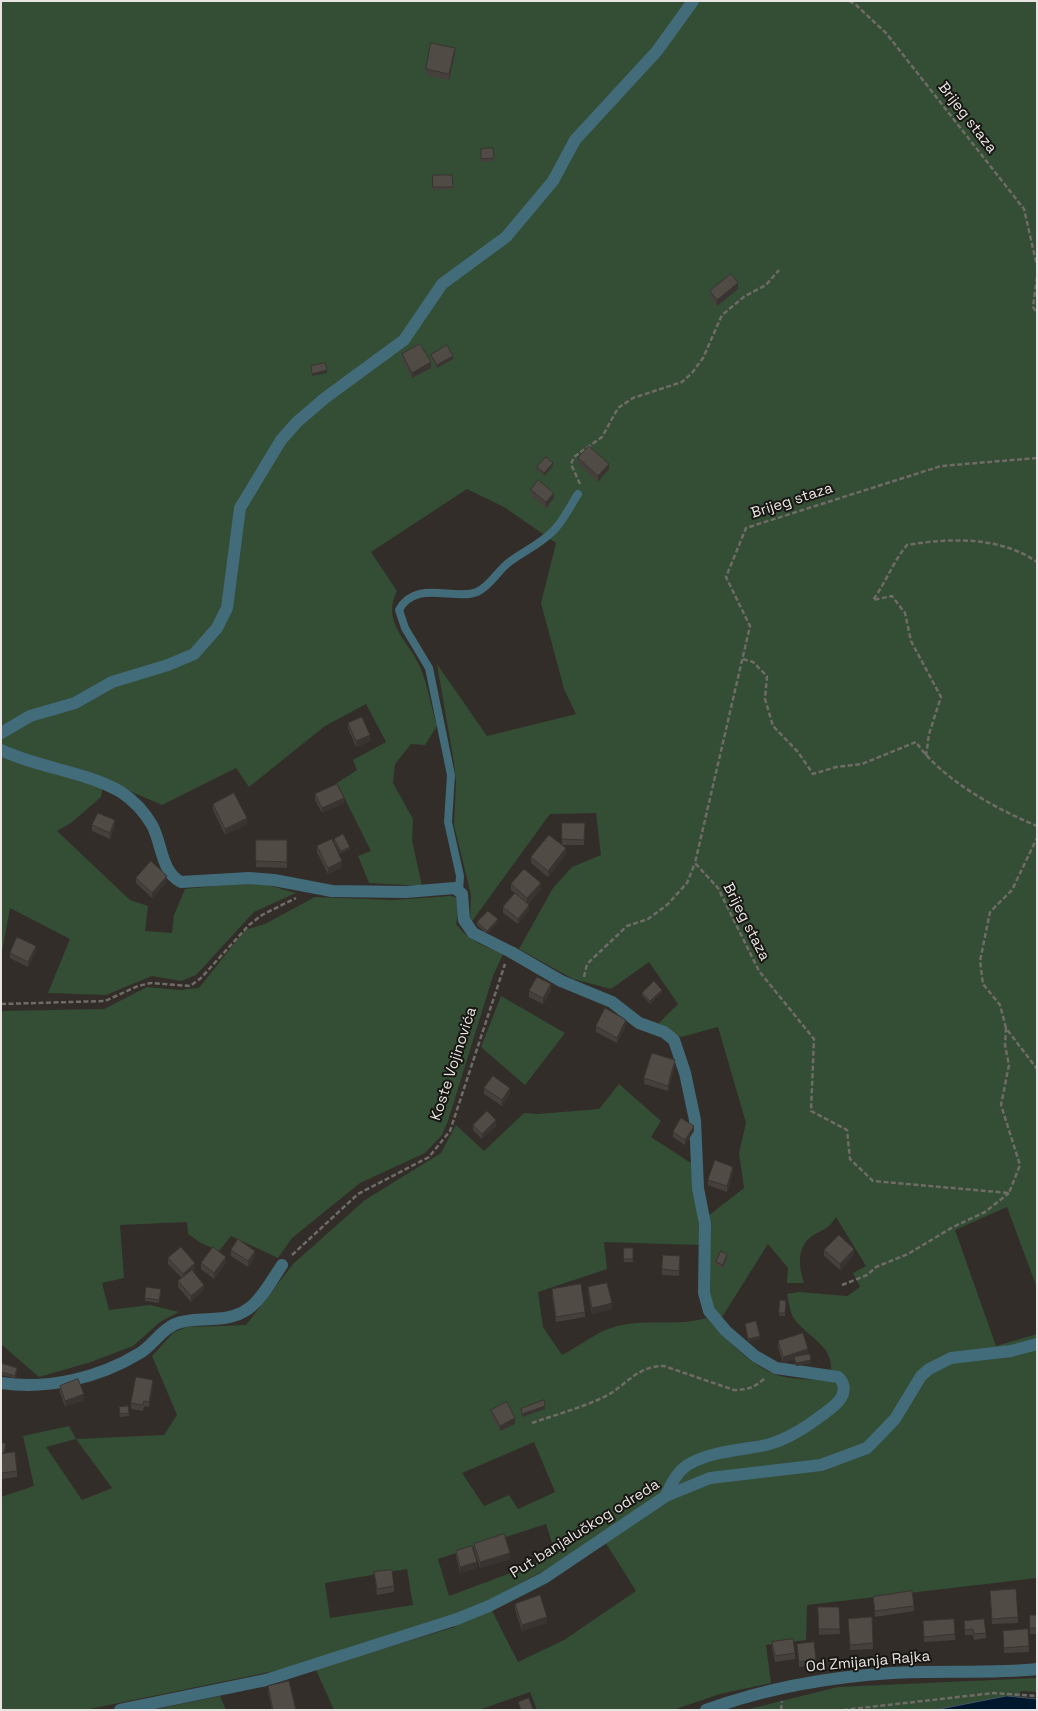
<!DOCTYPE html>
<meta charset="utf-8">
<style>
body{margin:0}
#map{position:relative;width:1038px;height:1711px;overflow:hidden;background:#322d28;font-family:"Space Grotesk",sans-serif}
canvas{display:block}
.frame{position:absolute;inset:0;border:2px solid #e7e4e1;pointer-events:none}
</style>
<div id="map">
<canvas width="1038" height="1711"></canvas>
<div class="frame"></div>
</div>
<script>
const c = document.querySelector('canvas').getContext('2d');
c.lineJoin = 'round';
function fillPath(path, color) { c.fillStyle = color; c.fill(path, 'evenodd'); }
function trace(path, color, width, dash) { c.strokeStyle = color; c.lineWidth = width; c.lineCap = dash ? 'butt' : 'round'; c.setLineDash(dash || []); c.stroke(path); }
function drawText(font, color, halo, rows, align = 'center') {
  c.font = font + ' "Space Grotesk",sans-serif'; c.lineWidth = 4; c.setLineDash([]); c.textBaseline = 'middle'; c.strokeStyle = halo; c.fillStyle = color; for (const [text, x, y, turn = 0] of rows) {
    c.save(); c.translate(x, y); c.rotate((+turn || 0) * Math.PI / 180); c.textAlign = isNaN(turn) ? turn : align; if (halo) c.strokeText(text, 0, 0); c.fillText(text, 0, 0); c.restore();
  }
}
fillPath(new Path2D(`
 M1,1H1037V1288L1007,1207L955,1230L996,1346L1037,1334V1578L807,1605L806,1640L766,1645L771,1683L720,1694L673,1710H537L530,1692L479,1710H334L313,1663L85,1710H1V1497L34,1486L23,1436L69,1426L76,1439L164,1435L177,1415L152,1356L174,1332L187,1327L246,1325L293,1264L365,1200L441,1153L456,1125L484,1151L524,1113L538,1114L599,1109L619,1084L661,1121L651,1137L694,1165C692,1194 700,1216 700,1245L604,1242L607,1269L538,1292L543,1327L562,1355C578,1347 596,1332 614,1327C644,1318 677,1327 706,1318C728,1339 750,1367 780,1376C795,1380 814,1379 830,1381C837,1346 813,1342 795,1320C790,1314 789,1302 787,1294L799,1292L847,1296L860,1287L853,1273L866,1266L836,1217C828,1230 823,1229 812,1236C796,1247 799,1268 804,1283H787L788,1268L768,1244L722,1317L711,1307L706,1294L708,1216L744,1188L739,1153L746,1123L718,1027L681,1037L658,1024L678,1004L649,962L611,989L573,979L519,949L553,888L572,867L601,855L596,813L550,814L470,924L471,895L454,825L456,783L454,763L437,664L487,736L576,714L564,689L541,603L556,543L504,507L467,489L371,552L397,591C381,622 408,640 420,667C428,685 431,707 437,726L425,745L411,744L395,764L393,783L413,819L412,840L422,886L369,883L358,856L371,851L337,783L357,770L353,760L386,742L366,704L325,726L249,787L236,768L162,805L104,780L101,797L71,823L57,831L130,900L148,906L145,931L172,933L174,915L185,889L257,882L296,893L254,912L196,975L181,981L152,976L106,995L48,993L70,939L10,908L1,957ZM76,1439L112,1488L82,1500L46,1447ZM534,1442L555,1492L518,1509L509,1495L484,1506L462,1473ZM546,1524L555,1552L532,1565L449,1596L438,1559ZM600,1534L636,1591L564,1640L518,1662L487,1601L545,1570ZM407,1569L413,1605L330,1618L325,1583ZM453,1615L455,1627L323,1667Z
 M451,896L457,898L460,906L456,924C469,941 484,946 503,954L493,976L448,1121L442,1135L425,1153L360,1183L292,1238L278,1258L231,1236L219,1251L201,1243L188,1234L187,1222L120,1225L124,1278L102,1283L109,1310L150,1305L179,1312L160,1322L133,1346L91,1362L39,1377L1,1344V1011L104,1009L147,987L180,990L199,988L245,930L265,924L315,897L393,900Z
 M501,996L565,1033L525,1085L481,1047Z
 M1037,1678V1692L1020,1691L1021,1697L1007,1696L935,1710H745L838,1687Z
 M220,1696L226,1710H152Z`), '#344d35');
const water = new Path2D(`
 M1007,1696L1037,1699V1710H935Z`);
fillPath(water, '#00182e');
trace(water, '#455564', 1);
trace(new Path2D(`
 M849,1L856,5L886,33L1024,209L1037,266
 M1037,277L1033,307L1037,313
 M1037,458L941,466L746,528L726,577L750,626L695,863L718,888L759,971L814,1039L811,1111L847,1130L850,1159L873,1181L1009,1193L1020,1165L1001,1105L1009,1065L1005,1045L1006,1028L1037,1069
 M580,484L571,464L574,457L602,437L618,408L633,398L682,382L692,373L703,358L722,315L745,296L766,285L779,270
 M743,659L753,662L767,676L765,699L773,726L798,752L813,774L836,767L862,764L916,742C941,779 996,809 1037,826
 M926,756L929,734L941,697L911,641L905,613L892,596L873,600C886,582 893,562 907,545C949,538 1000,536 1037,562
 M584,977L587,964L627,926L648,919L668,904L687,883L695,863
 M1,1004L105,1001L138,986L151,983L190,986L201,978L249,925L262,915L296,898
 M1006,1028L1000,1005L983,984L980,961L990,912L1012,890L1037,838
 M292,1255L358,1194L429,1157L450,1131L505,964
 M842,1285L867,1275L876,1267L908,1254L953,1227L985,1212L1009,1193
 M532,1423C555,1415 580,1408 602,1398C626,1387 635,1366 664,1366L734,1390C748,1390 755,1387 765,1378
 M781,1710L782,1701
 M843,1710L994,1693L1037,1696`), '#6f6b66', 2.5, [5, 2.5]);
trace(new Path2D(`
 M459,891L460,876L448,822L451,775L429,668L405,628L399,610C415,579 454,601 477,592C490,586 497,572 508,563C522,552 539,545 552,532C563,522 570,506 578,494`), '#426c7a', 8);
trace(new Path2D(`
 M1,733L30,716L75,703L112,682L168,665L194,654L217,628L227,608L240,508L281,440L297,422L325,398L404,340L442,284L506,237L553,181L575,140L657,51L693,1
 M1,750C38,768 85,771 121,792C133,800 145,813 152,825C162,843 161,872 181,882L249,878L274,880L332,891L406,892L455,888L462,894L464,920L473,933L511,952L561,981L612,1002L639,1023L664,1032L674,1040L685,1073L695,1120L698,1188L705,1224L704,1293L709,1311L726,1331L755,1356L776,1368L838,1377C845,1383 845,1391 841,1398C835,1407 826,1412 818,1418C802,1430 786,1440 766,1445C743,1450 713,1451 691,1463C679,1469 671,1483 666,1496
 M1,1383C48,1390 99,1378 140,1353C153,1345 161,1330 175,1324C187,1319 199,1320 212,1319C253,1319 262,1295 282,1265
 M120,1710L266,1680L457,1619L489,1606L544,1578L666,1496L710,1478L821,1465L867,1448L895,1419L921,1376L929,1369L951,1358L1011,1351L1037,1344`), '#426c7a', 12);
trace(new Path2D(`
 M706,1710C766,1688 829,1677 892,1673C940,1670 989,1674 1037,1669`), '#426c7a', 12);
fillPath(new Path2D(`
 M455,53L449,80L426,75V69Z
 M493,148L494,161L481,162V149Z
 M433,175H452L453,189L433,190Z
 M738,289L717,306L710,297V291Z
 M402,354L431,368L412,378L402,360Z
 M431,355L453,359L437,368L431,357Z
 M578,458L609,469L598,482L578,464Z
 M553,466L544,476L537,470V467Z
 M531,490L554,498L546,508L531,496Z
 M348,723L370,741L356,747L348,728Z
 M315,794L344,803L322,813L315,800Z
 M213,804L247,824L225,835L213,810Z
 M562,823H585L584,845H562Z
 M92,825L115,826L110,839L92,831Z
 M334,839L350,849L341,854L334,842Z
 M256,840H287V868L256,867Z
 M317,846L342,867L328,874L317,852Z
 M566,854L548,877L531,863V857Z
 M136,878L167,882L152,898L136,883Z
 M511,884L541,889L528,904L529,910L518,924L503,913V907L519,897L511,890Z
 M477,922H498L487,934L477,925Z
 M36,951L28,967L10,958V953Z
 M551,990L543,1004L529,997V991Z
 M642,993H662L650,1004L642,995Z
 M596,1026H626L617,1043L596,1032Z
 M675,1066L668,1091L644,1084V1078Z
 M484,1088L510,1094L502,1106L484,1094Z
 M473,1125L496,1126L482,1139L473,1130Z
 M694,1131L685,1145L673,1137V1132Z
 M733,1172L727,1192L708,1185V1180Z
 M624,1248H633V1262H624Z
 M231,1250L255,1256L248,1267L231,1256Z
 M824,1250L854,1255L840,1270L824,1256Z
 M727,1257L723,1268L716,1265V1262Z
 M168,1258L195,1268L193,1271L204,1290L191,1302L178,1287V1281L182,1278L168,1264Z
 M680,1262L679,1276L662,1275V1269Z
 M201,1263H226L214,1279L201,1269Z
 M588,1287L612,1309L592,1314L588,1293Z
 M161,1289L159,1303L145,1301V1298Z
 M552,1289L585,1312V1317L556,1322L552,1295Z
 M780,1300L786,1301L785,1316H779Z
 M778,1341L808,1354L811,1363L796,1366L794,1359L783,1363L778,1347Z
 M1,1363L17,1371L15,1378L1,1375Z
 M60,1386L84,1400L65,1407L60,1392Z
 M153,1386L149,1407L144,1406L143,1411L131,1409V1403Z
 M119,1410L129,1413V1416L120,1417Z
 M491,1410L515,1424L500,1431L491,1415Z
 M1,1442L6,1447L4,1454L17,1471V1477L1,1479Z
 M474,1544L510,1559L480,1568L474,1550Z
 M456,1551L477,1568L460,1573L456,1557Z
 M374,1572L394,1586V1592L377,1595Z
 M990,1596L1018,1617V1623L992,1624Z
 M873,1597L914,1606V1611L875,1617Z
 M515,1604L547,1623L522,1631L515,1609Z
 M818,1607H839L840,1634L819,1635Z
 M1030,1615H1037V1634H1030Z
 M848,1619L873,1643V1649L850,1650Z
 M923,1621L955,1634V1640L924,1642Z
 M964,1621L986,1633V1638L974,1640L973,1635H965Z
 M1003,1631L1029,1646V1652L1004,1653Z
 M772,1642L795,1653V1659L775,1662L772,1648Z
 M797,1644L816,1659V1665L799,1667Z
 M268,1686L296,1710H272L268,1692Z`), '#46403c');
fillPath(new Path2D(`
 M455,48V53L449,80V74Z
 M738,283V289L717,306V300Z
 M453,356V359L437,368V365Z
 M431,362V368L412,378V373Z
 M327,370V373L312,376V374Z
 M553,463V466L544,476V473Z
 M609,464V469L598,482V476Z
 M554,493V498L546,508V502Z
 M370,735V741L356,747V741Z
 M344,798V803L322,813V808Z
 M247,818V824L225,835V829Z
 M115,820V826L110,839V833Z
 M350,847V849L341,854V851Z
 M566,848V854L548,877V871Z
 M342,861V867L328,874V868Z
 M167,876V882L152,898V893Z
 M541,883V889L527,904V898Z
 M529,905V910L518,924V919Z
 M498,919V922L487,934V931Z
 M36,946V951L28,967V962Z
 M551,984V990L543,1004V998Z
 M662,990V993L650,1004V1001Z
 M626,1020V1026L617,1043V1038Z
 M675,1060V1066L668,1091V1086Z
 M510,1088V1094L502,1106V1100Z
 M496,1120V1126L482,1139V1134Z
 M694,1126V1131L685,1145V1140Z
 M733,1167V1172L727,1192V1186Z
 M854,1249V1255L840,1270V1264Z
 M255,1251V1256L248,1267V1261Z
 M727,1254V1257L723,1268V1265Z
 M226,1257V1263L214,1279V1273Z
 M195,1263V1268L183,1280V1274Z
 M204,1285V1290L191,1302V1296Z
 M612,1303V1309L592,1314V1308Z
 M760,1336V1339L748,1342V1339Z
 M808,1349V1355L794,1357V1359L783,1363V1357Z
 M811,1360V1363L796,1366V1363Z
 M153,1380V1386L149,1407V1402Z
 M84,1394V1400L65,1407V1401Z
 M545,1406V1409L522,1417V1414Z
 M515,1418V1424L500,1431V1426Z
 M510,1553V1559L480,1568V1562Z
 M477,1562V1568L460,1573V1567Z
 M547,1617V1623L522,1631V1625Z`), '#393431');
const building = new Path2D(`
 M431,43L455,48L449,74L426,69Z
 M493,148L494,158L481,159V149Z
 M433,175H452L453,187H433Z
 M731,274L738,283L717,300L710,291Z
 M420,344L431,362L412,373L402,354Z
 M447,345L453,356L437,365L431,355Z
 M325,363L327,370L312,374L311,366Z
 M589,446L609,464L598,476L578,458Z
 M546,457L553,463L544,473L537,467Z
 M538,480L554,493L546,502L531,490Z
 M362,717L370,735L356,741L348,723Z
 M337,784L344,798L322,808L315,794Z
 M234,793L247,818L225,829L213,804Z
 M98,813L115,820L110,833L92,825Z
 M562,823H585L584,840L562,839Z
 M343,834L350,847L341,851L334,839Z
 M549,835L566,848L548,871L531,857Z
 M332,839L342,861L328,868L317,846Z
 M256,840H287V862L256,861Z
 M151,861L167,876L152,893L136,878Z
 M524,869L541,883L527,898L511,884Z
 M515,893L529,905L518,919L503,907Z
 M488,911L498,919L487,931L477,922Z
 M17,937L36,946L28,962L10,953Z
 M537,977L551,984L543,998L529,991Z
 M654,981L662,990L650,1001L642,993Z
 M605,1008L626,1020L617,1038L596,1026Z
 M652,1053L675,1060L668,1086L644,1078Z
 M493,1076L510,1088L502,1100L484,1088Z
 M487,1111L496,1120L482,1134L473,1125Z
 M681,1118L694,1126L685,1140L673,1132Z
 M715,1160L733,1167L727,1186L708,1180Z
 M839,1235L854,1249L840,1264L824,1250Z
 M238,1239L255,1251L248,1261L231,1250Z
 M181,1247L195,1263L183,1274L168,1258Z
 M213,1247L226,1257L214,1273L201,1263Z
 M624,1248H633V1259H624Z
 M721,1251L727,1254L723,1265L716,1262Z
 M663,1255L680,1256L679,1271L662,1269Z
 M192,1270L204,1285L191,1296L178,1281Z
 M607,1283L612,1303L592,1308L588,1287Z
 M581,1284L585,1312L556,1317L552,1289Z
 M146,1287L161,1289L159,1300L145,1298Z
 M780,1300L786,1301L785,1313H779Z
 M756,1321L760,1336L748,1339L745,1324Z
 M803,1333L808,1349L783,1357L778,1341Z
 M810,1354L811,1360L796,1363L794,1357Z
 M1,1363L17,1368L15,1376L1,1372Z
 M136,1377L153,1380L149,1402L144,1401L143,1405L131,1403Z
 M78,1379L84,1394L65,1401L60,1386Z
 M544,1400L545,1406L522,1414L521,1409Z
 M507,1402L515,1418L500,1426L491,1410Z
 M128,1406L129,1413L120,1414L119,1407Z
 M1,1442L6,1444L3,1454H1Z
 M15,1452L17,1471L1,1473V1454Z
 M504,1534L510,1553L480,1562L474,1544Z
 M472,1546L477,1562L460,1567L456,1551Z
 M392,1570L394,1586L377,1589L374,1572Z
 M1016,1589L1018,1617L992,1619L990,1591Z
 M912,1591L914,1606L875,1611L873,1597Z
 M540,1595L547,1617L522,1625L515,1604Z
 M818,1607H839L840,1629H819Z
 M1030,1615H1037V1628H1030Z
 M872,1617L873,1643L850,1645L848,1619Z
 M954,1619L955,1634L924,1637L923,1621Z
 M984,1619L986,1633L974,1634L973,1629L965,1630L964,1621Z
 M1028,1629L1029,1646L1004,1648L1003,1631Z
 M793,1639L795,1653L775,1656L772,1642Z
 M814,1642L816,1659L799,1662L797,1644Z
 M289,1681L296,1710H273L268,1686Z
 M529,1698L533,1709L531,1710H521L518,1702Z`);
fillPath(building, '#514b46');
trace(building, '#393431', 1);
drawText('15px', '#e7e4e1', '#181613', [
 ["Brijeg staza",967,118,52],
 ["Brijeg staza",792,501,-18],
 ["Brijeg staza",746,922,63],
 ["Koste Vojinovića",454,1064,-72],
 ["Put banjalučkog odreda",585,1529,-32],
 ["Od Zmijanja Rajka",868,1662,-5]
]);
</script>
